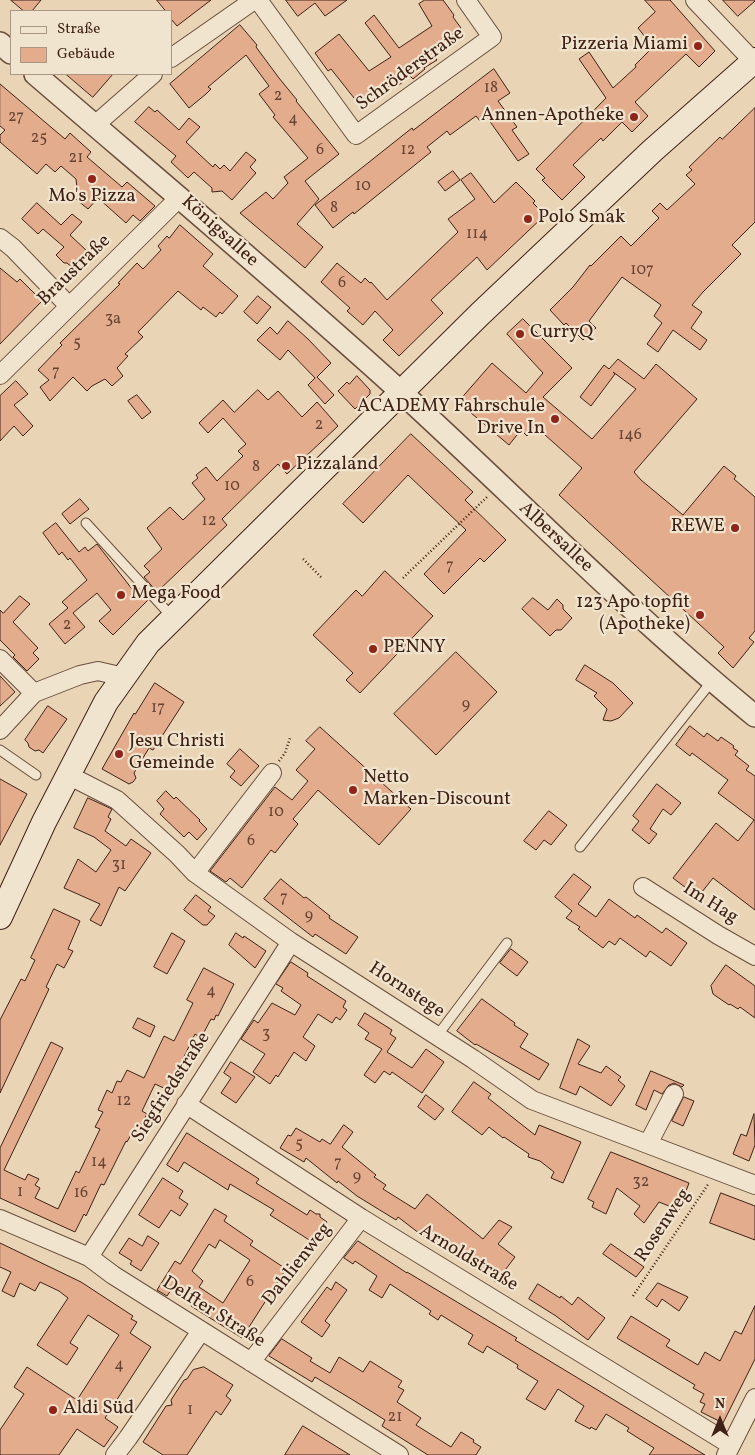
<!DOCTYPE html>
<meta charset="utf-8">
<style>
body{margin:0}
#map{position:relative;width:755px;height:1455px;overflow:hidden;background:#e9d5b5;font-family:Vollkorn,serif}
canvas{display:block}
.legend{position:absolute;left:10px;top:10px;width:162px;height:65px;box-sizing:border-box;background:#f1e4cf;border:1px solid #aa9685;margin:0;padding:6px 9px;list-style:none;font-size:15px;color:#3f2115}
.legend li{display:flex;align-items:center;gap:10px;height:25px}
.legend b{width:25px;border:1px solid #aa9685}
.north{position:absolute;left:695px;top:1395px;width:50px;height:50px;-webkit-text-stroke:4px #f1e4cf;paint-order:stroke;rotate:0deg;font-size:14px;font-weight:700;line-height:20px;text-align:center;color:#3f2115}
.north::after{content:'';display:block;margin:auto;width:18px;height:22px;background:#3f2115;clip-path:polygon(50% 0,100% 100%,50% 72%,0 100%)}
</style>
<div id="map">
<canvas width="755" height="1455"></canvas>
<ul class="legend">
<li><b style="height:6px;background:#f1e4cf"></b>Straße</li>
<li><b style="height:14px;background:#e3ac8d"></b>Gebäude</li>
</ul>
<div class="north">N</div>
</div>
<script>
const c = document.querySelector('canvas').getContext('2d');
c.lineJoin = 'round';
function fillPath(path, color) { c.fillStyle = color; c.fill(path, 'evenodd'); }
function trace(path, color, width, dash) { c.strokeStyle = color; c.lineWidth = width; c.lineCap = dash ? 'butt' : 'round'; c.setLineDash(dash || []); c.stroke(path); }
function drawText(font, color, halo, rows, align = 'center') {
  c.font = font + ' Vollkorn,serif'; c.lineWidth = 4.5; c.setLineDash([]); c.textBaseline = 'middle'; c.strokeStyle = halo; c.fillStyle = color; for (const [text, x, y, turn = 0] of rows) {
    c.save(); c.translate(x, y); c.rotate((+turn || 0) * Math.PI / 180); c.textAlign = isNaN(turn) ? turn : align; if (halo) c.strokeText(text, 0, 0); c.fillText(text, 0, 0); c.restore();
  }
}
const building = new Path2D(`
 M11,0H41L32,11H24Z
 M157,0H211L177,26L171,19V11H166Z
 M286,0H347L325,16L315,3L298,16Z
 M425,0H443L454,15L453,17L461,28L435,47L436,48L431,52L437,60L424,68L425,69L413,79L410,76L399,85L396,81L383,91L380,86L358,103L335,74L331,69L328,71L315,53L339,34L369,71L391,57L365,23L374,15L399,48L432,26L419,4Z
 M645,0H670L715,51L699,67L686,54L635,102L648,116L632,132L622,122L603,141L601,138L573,165L585,177L562,200L542,180L545,178L536,169L606,98L579,59L589,52L613,88L636,67L635,65L653,47L638,28L655,12Z
 M723,0H755V1L738,16Z
 M240,25L257,45L256,47L279,78L297,100L296,101L339,154L305,181L319,199L297,224L323,247L305,268L240,213L266,192L273,199L288,183L284,177L308,158L273,117L275,115L259,94L269,86L246,55L208,87L211,89L206,94L189,108L170,84Z
 M494,69L510,93L498,101L517,127L512,130L529,154L518,161L486,116L480,121L476,116L450,135L447,131L427,147L431,152L354,214L353,212L333,228L315,205L412,128L413,130Z
 M66,74H113L93,97Z
 M0,84L65,139L70,133L81,143L91,152L87,157L122,187L127,182L155,206L140,221L133,215L126,223L98,198L88,209L71,195L77,188L76,179L61,166L55,172L46,164L37,174L0,142V135L5,130L0,126Z
 M149,107L155,112L157,110L179,130L189,118L200,127L186,142L213,167L215,164L220,169L224,165L230,171L246,152L256,160L250,167L256,173L232,200L222,191L212,192V188L194,172L188,178L171,162L176,156L135,122Z
 M755,108V222L732,245L741,254L703,292L692,305L702,312L691,328L707,340L700,350L673,330L658,352L647,344L662,323L654,316L661,305L622,277L589,321L596,328L583,340L566,323L564,325L550,310L573,287L590,265L591,266L621,236L631,246L659,218L652,211L660,203L667,210L695,184L686,175L692,170L689,167L720,137L722,139Z
 M453,171L460,180L445,191L438,182Z
 M471,173L494,203L516,182L535,201L533,203L545,215L487,270L477,257L431,300L443,313L399,356L383,340L393,330L375,311L363,325L347,311L350,308L321,282L337,263L361,283L365,278L370,283L371,282L387,300L458,232L448,219L475,199L461,180Z
 M37,203L61,225L72,214L82,222L70,235L88,252L73,268L67,263H64L56,255L64,247L43,229L38,234L22,219Z
 M180,225L213,254L203,266L238,296L222,314L220,312L216,317L203,307L201,310L178,291L138,332L143,337L125,354L128,356L117,368L123,376L112,386L105,379L92,386L87,391L73,377L50,401L40,387L49,380L38,370L62,345L60,343L120,284L118,283L137,263L143,269L161,250L158,246L167,236L169,238Z
 M0,268L17,282L20,279L42,301L0,344Z
 M258,296L271,307L257,324L244,312Z
 M523,319L572,368L543,397L592,439L636,389L613,372L615,374L591,406L580,397L604,365L609,369L618,359L644,379L656,364L697,399L634,472L641,480L683,515L724,466L736,476L734,479L755,497V631L749,638L754,642L733,668L718,653L724,647L559,495L582,468L535,426L527,436L521,430L509,445L458,402L492,363L526,393L543,373L507,334Z
 M288,321L308,339L331,363L317,377L334,395L325,404L308,385L315,378L288,350L280,360L257,340L270,327L277,334Z
 M357,376L370,390V394L355,409L338,391L347,382L349,384Z
 M16,381L28,394L14,405L33,426L23,436L14,426L0,441V396Z
 M258,390L268,400L278,391L302,417L317,402L338,426L287,474L278,464L222,519L227,525L157,592L144,577L150,572L144,566L162,549L147,528L170,507L183,520L205,499L192,483L198,478L196,475L206,467L217,481L243,456L238,451L246,444L223,418L208,433L199,423L223,400L234,412Z
 M137,395L151,412L142,419L128,401Z
 M411,434L473,492L465,500L506,540L484,562L480,558L444,594L424,574L466,530L408,475L363,523L343,504Z
 M80,499L89,509L70,524L62,514Z
 M56,523L79,552L85,547L88,551L97,544L132,589L135,586L148,600L113,635L99,621L111,610L97,593L73,613L85,627L65,644L49,624L68,608L62,602L87,580L70,558L68,560L62,552L59,555L43,533Z
 M385,571L433,616L360,693L346,680L353,673L313,635L356,590L362,596Z
 M20,596L30,604L13,622L38,648L33,653L39,659L27,671L13,657L15,655L0,640V610L3,613Z
 M533,598L548,610L557,599L563,605V609L572,618L561,630H556L550,636L522,609Z
 M456,652L497,692L436,755L394,714Z
 M585,665L613,683L633,703L619,718L611,721L603,720L607,709L594,696L597,693L576,680Z
 M0,676L15,692L0,706Z
 M155,683L184,702L153,750L149,748L134,773L136,778L133,782L129,784L102,769L134,713L135,714Z
 M48,706L67,719L43,753L39,750L35,751L29,747L28,743L25,740Z
 M690,726L704,737L707,733L718,741L721,737L734,746L733,748L738,751L735,755L749,766L746,770L755,776V910L713,878L698,897L673,878L716,823L738,841L754,820L718,793L728,780L692,753L690,756L676,745Z
 M320,727L411,809L379,845L318,790L293,819L298,824L275,853L271,850L242,888L230,878L226,882L210,871L275,787L292,800L308,781L296,770L315,749L306,741Z
 M240,749L259,766L241,786L230,777L235,771L227,764Z
 M0,779L27,794L0,845Z
 M657,784L681,803L671,815L663,809L650,829L657,834L649,844L632,830L639,821L633,816Z
 M166,791L174,799L176,797L200,820L199,821L207,829L197,840L189,832L184,837L160,814L164,809L157,801Z
 M88,798L112,809L108,817L111,819L105,831L126,846L131,839L151,853L125,891L119,887L101,926L90,920L100,904L64,888L78,859L96,872L111,850L94,837L74,828Z
 M549,811L567,825L551,845L544,840L536,850L524,841Z
 M574,874L591,887L578,904L596,917L609,899L635,918L637,915L662,933L666,928L687,943L671,966L650,951L646,957L620,938L615,945L609,941L603,948L578,929L580,927L566,918L572,911L555,897Z
 M281,879L304,898L306,897L330,916L329,918L358,937L346,954L315,934L313,937L264,899Z
 M196,895L211,907L208,911L215,916L207,925H203L184,910Z
 M54,909L80,921L68,949L73,951L64,968L57,964L46,987L49,989L0,1093V1020L21,979L25,981L35,960L31,958Z
 M172,933L185,941L167,974L154,967Z
 M236,933L243,938L244,936L266,951L255,968L229,945Z
 M511,949L528,962L517,976L500,963Z
 M291,962L308,973L307,976L346,1001L343,1007L347,1010L340,1020L336,1017L332,1023L318,1014L303,1037L315,1046L306,1061L294,1052L278,1077L276,1075L270,1084L253,1072L265,1054L241,1039L254,1020L258,1023L272,1003L295,1015L301,1005L281,991L283,988L276,984Z
 M726,965L755,986V1018L740,1007L738,1009L730,1004L729,1005L713,994L711,986Z
 M204,968L234,984L218,1016L216,1015L214,1020L211,1019L201,1038L195,1034L168,1090L155,1084L142,1111L147,1114L137,1133L133,1131L127,1142L126,1141L104,1185L101,1184L86,1216L84,1214L75,1232L0,1198V1148L51,1042L63,1048L4,1170L25,1180L28,1174L39,1179L35,1185L40,1188L35,1198L58,1209L76,1171L79,1173L100,1129L95,1127L103,1112L98,1110L107,1090L112,1093L117,1081L121,1082L127,1070L144,1078L164,1036L174,1041L193,1003L187,1000Z
 M482,999L515,1023L514,1025L528,1034L520,1047L549,1064L539,1080L476,1044L475,1045L457,1031Z
 M365,1013L392,1030L390,1034L396,1038L387,1052L412,1068L426,1049L444,1062L422,1093L392,1072L390,1075L384,1071L375,1083L364,1075L382,1049L365,1039L369,1033L358,1025Z
 M138,1018L155,1026L150,1037L133,1028Z
 M578,1039L590,1046L578,1064L601,1073L606,1066L621,1077L618,1080L625,1086L611,1106L580,1086L576,1095L560,1088Z
 M231,1062L255,1077L236,1103L221,1093L231,1078L224,1073Z
 M651,1071L684,1085L682,1087L674,1083L669,1085L662,1094L654,1090L646,1110L636,1105Z
 M474,1082L491,1094L488,1098L535,1135L539,1125L581,1142L563,1183L551,1178L554,1172L540,1161L528,1157L529,1154L504,1137L503,1138L489,1127L482,1135L452,1112Z
 M426,1095L444,1109L435,1120L418,1107Z
 M684,1097L694,1101L683,1126L672,1121Z
 M754,1114L755,1145L749,1161L733,1154L741,1134L746,1136Z
 M344,1125L353,1132L342,1147L376,1175L374,1177L386,1185L383,1189L415,1209L427,1194L483,1239L499,1220L512,1227L498,1244L515,1257L496,1282L462,1256L459,1259L430,1237L428,1240L398,1217L396,1220L357,1196L338,1181L337,1183L306,1158L304,1162L280,1148L288,1135L291,1136L296,1128L320,1142L322,1139L330,1144Z
 M187,1133L259,1179L256,1183L307,1215L310,1210L316,1214H320V1217L327,1222L314,1243L270,1215L274,1210L230,1184L228,1190L184,1162L178,1172L167,1165Z
 M611,1152L689,1183L679,1210L659,1202L644,1223L634,1214L640,1206L617,1188L606,1214L592,1207L594,1202L588,1199Z
 M163,1178L183,1191L179,1198L188,1204L180,1216L171,1210L159,1228L139,1215Z
 M721,1193L755,1206V1240L710,1223Z
 M215,1209L227,1216L224,1221L253,1241L250,1245L286,1269L242,1338L191,1306L194,1300L173,1287L167,1296L157,1290L175,1261L180,1264ZM220,1240L250,1260L223,1303L199,1287L203,1281L192,1271L209,1244L215,1248Z
 M148,1236L159,1243L141,1271L130,1264L132,1261L119,1253L129,1238L142,1246Z
 M358,1241L407,1273V1272L517,1338L515,1340L705,1455H649L654,1448L627,1431L629,1428L606,1414L596,1430L591,1427L590,1429L575,1421L584,1406L558,1389L545,1410L526,1399L538,1381L517,1368L518,1365L487,1346L483,1353L468,1344L473,1335L441,1315L438,1320L429,1314L431,1311L390,1284L382,1298L369,1290L377,1276L355,1261L353,1264L344,1258Z
 M0,1243L81,1282L133,1316L131,1319L137,1322L130,1333L151,1347L105,1418L118,1427L104,1447L77,1429L59,1455H0V1430L24,1394L14,1387L27,1367L77,1400L119,1335L88,1315L71,1341L70,1343L78,1348L67,1365L37,1345L68,1298L59,1291L40,1282L35,1291L20,1283L14,1297L2,1291L11,1272L0,1267Z
 M611,1244L644,1267L636,1277L603,1254Z
 M336,1282L347,1290L325,1321L330,1325L322,1337L301,1322L327,1287L331,1290Z
 M658,1283L688,1297L679,1311L662,1299L657,1307L646,1299Z
 M538,1284L560,1298L561,1296L572,1305L578,1297L605,1318L588,1340L556,1316L529,1299Z
 M755,1306V1359L723,1423L701,1412L705,1404L700,1402L704,1394L693,1388L695,1385L617,1338L631,1316L670,1340L666,1346L698,1365L705,1352L720,1361L735,1331L741,1334Z
 M282,1339L312,1358L310,1361L330,1373L339,1357L363,1372L370,1361L402,1381L398,1387L404,1390L397,1402L421,1418L416,1425L451,1447L461,1432L474,1440L473,1442L481,1447L476,1455H428L382,1426L385,1420L353,1400L315,1377L312,1382L269,1356Z
 M204,1367L233,1385L226,1396L231,1400L221,1415L216,1411L187,1455H163L143,1442L166,1406L172,1405L171,1400L184,1380L187,1379L193,1370Z
 M303,1426L350,1455H285Z`);
fillPath(building, '#e3ac8d');
trace(building, '#3f2115', 1);
const service = new Path2D(`
 M86,523L173,618
 M0,750L36,775
 M580,847L712,681
 M437,1036L507,943`);
const minor = new Path2D(`
 M258,0L356,135L492,37L466,0
 M695,0L755,63
 M171,58L254,0
 M95,125L153,74
 M0,238L13,248L69,306
 M0,375L180,197
 M0,659L34,693
 M0,730L34,693L80,675L98,671L124,677
 M68,775L117,800L177,854L195,873L291,942L473,1059L532,1100L755,1185
 M195,873L272,773
 M643,887L718,935L755,956
 M186,1104L361,1218L731,1445
 M648,1144L674,1094
 M0,1219L89,1257L113,1275L399,1455
 M89,1257L291,942
 M251,1362L361,1218
 M115,1455L128,1438L201,1331
 M726,1455L755,1398`);
const tertiary = new Path2D(`
 M0,43L11,53
 M35,74C157,179 281,283 401,392C519,500 631,615 755,716`);
const secondary = new Path2D(`
 M0,917L44,822L106,702L148,643L480,314L652,151L755,60`);
trace(service, '#6a4e3d', 11);
trace(minor, '#6a4e3d', 20);
trace(tertiary, '#6a4e3d', 24);
trace(secondary, '#3f2115', 26);
trace(new Path2D(`
 M303,559L322,578
 M403,578L487,497
 M279,761L285,753L290,738
 M633,1296L709,1183`), '#3f2115', 2.5, [1, 2.5]);
trace(service, '#f1e4cf', 9);
trace(minor, '#f1e4cf', 18);
trace(tertiary, '#f1e4cf', 21);
trace(secondary, '#f1e4cf', 24);
for (const [x, y, r, color] of [
 [698,46,5,"#8f2418"],
 [634,117,5,"#8f2418"],
 [92,179,5,"#8f2418"],
 [528,219,5,"#8f2418"],
 [520,334,5,"#8f2418"],
 [555,419,5,"#8f2418"],
 [286,466,5,"#8f2418"],
 [735,528,5,"#8f2418"],
 [121,595,5,"#8f2418"],
 [700,615,5,"#8f2418"],
 [373,649,5,"#8f2418"],
 [119,754,5,"#8f2418"],
 [353,790,5,"#8f2418"],
 [53,1410,5,"#8f2418"]
]) { const dot = new Path2D(); dot.arc(x, y, r, 0, 2 * Math.PI); c.fillStyle = color; c.fill(dot); trace(dot, '#f1e4cf', 2); }
drawText('16px', '#684433', null, [
 ["18",491,89],
 ["2",278,97],
 ["27",16,118],
 ["4",293,120],
 ["25",39,139],
 ["6",320,151],
 ["12",408,151],
 ["21",76,159],
 ["10",363,187],
 ["8",334,209],
 ["114",477,235],
 ["107",642,271],
 ["6",342,284],
 ["3a",113,320],
 ["5",77,344],
 ["7",56,373],
 ["2",319,426],
 ["146",630,436],
 ["8",256,468],
 ["10",232,487],
 ["12",209,522],
 ["7",450,567],
 ["2",67,626],
 ["9",466,706],
 ["17",158,709],
 ["10",276,813],
 ["6",251,842],
 ["31",119,866],
 ["7",284,899],
 ["9",309,917],
 ["4",211,992],
 ["3",266,1035],
 ["12",124,1102],
 ["5",299,1145],
 ["14",99,1163],
 ["7",338,1164],
 ["9",357,1178],
 ["32",641,1183],
 ["1",20,1193],
 ["16",81,1194],
 ["6",250,1283],
 ["4",119,1366],
 ["1",190,1411],
 ["21",395,1418]
]);
drawText('19px', '#3f2115', '#f1e4cf', [
 ["Pizzeria Miami",688,46,"right"],
 ["Annen-Apotheke",624,117,"right"],
 ["Mo's Pizza",92,198,"center"],
 ["Polo Smak",538,219],
 ["CurryQ",530,334],
 ["ACADEMY Fahrschule",545,408,"right"],
 ["Drive In",545,430,"right"],
 ["Pizzaland",296,466],
 ["REWE",725,528,"right"],
 ["Mega Food",131,595],
 ["123 Apo topfit",690,604,"right"],
 ["(Apotheke)",690,626,"right"],
 ["PENNY",383,649],
 ["Jesu Christi",129,743],
 ["Gemeinde",129,765],
 ["Netto",363,779],
 ["Marken-Discount",363,801],
 ["Aldi Süd",63,1410]
], 'left');
drawText('19px', '#3f2115', '#f1e4cf', [
 ["Schröderstraße",411,70,-36],
 ["Königsallee",219,232,42],
 ["Braustraße",75,271,-44],
 ["Albersallee",555,538,43],
 ["Im Hag",710,904,32],
 ["Hornstege",406,991,33],
 ["Siegfriedstraße",172,1088,-57],
 ["Rosenweg",664,1226,-56],
 ["Arnoldstraße",468,1259,31],
 ["Dahlienweg",298,1265,-52],
 ["Delfter Straße",213,1313,32]
]);
</script>
